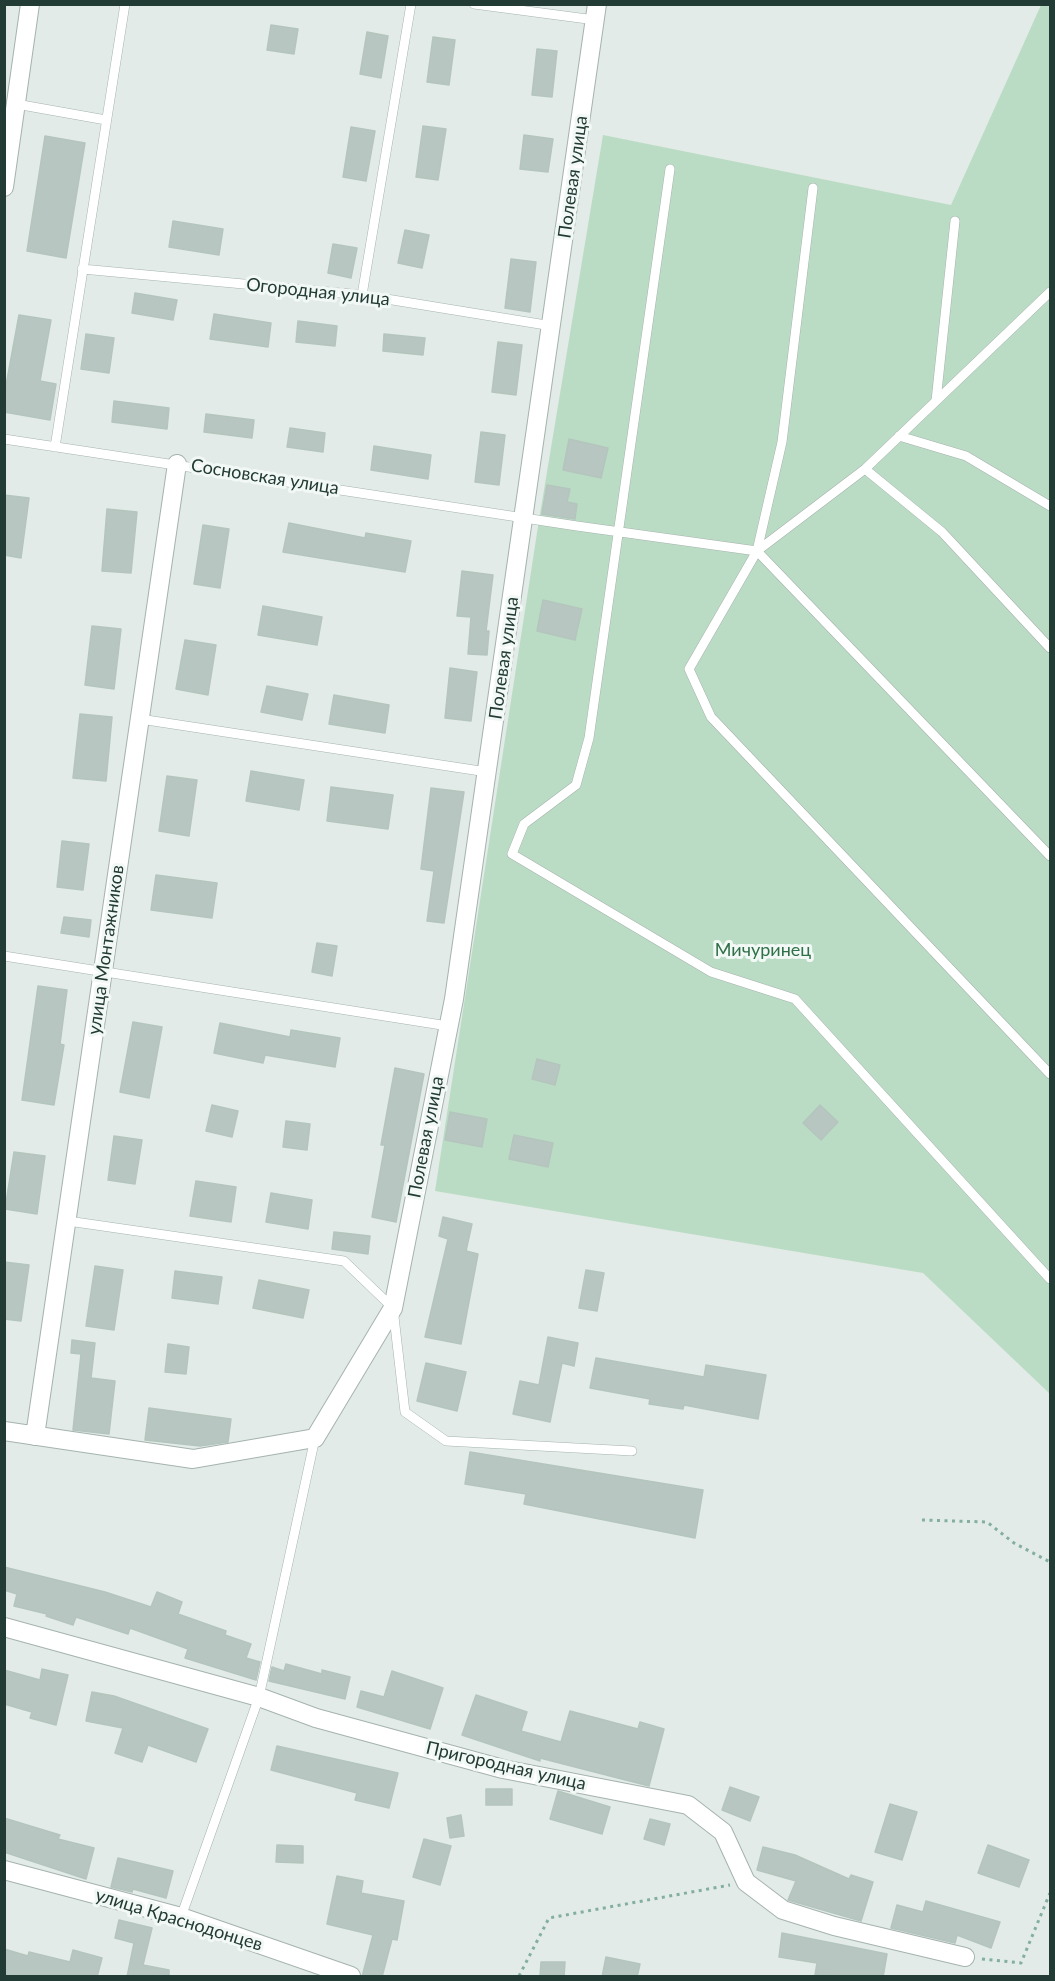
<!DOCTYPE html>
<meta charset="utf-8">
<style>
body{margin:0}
#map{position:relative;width:1055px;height:1981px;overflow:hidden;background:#e2ebe7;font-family:Lato,sans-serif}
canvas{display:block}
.frame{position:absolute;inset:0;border:6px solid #233b35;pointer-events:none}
</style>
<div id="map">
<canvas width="1055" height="1981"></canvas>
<div class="frame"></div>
</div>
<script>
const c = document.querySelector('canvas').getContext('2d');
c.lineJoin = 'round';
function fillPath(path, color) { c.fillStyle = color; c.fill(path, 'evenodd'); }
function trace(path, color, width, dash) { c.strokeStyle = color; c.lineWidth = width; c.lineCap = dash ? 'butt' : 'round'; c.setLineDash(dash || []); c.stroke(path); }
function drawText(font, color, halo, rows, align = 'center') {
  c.font = font + ' Lato,sans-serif'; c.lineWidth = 6; c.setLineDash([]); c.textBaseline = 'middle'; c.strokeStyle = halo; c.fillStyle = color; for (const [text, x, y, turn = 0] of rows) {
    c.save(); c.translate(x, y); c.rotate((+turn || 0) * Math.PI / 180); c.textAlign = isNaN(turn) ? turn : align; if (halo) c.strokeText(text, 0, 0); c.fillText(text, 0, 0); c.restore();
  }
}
fillPath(new Path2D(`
 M1041,5H1050V1394L923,1273L435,1191L539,520L603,135L951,205Z`), '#bbdcc4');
const building = new Path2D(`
 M271,25L298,29L294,54L267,50Z
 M367,32L388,36L381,78L360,74Z
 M433,37L455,40L449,85L427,82Z
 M537,49L557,51L552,97L532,95Z
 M423,126L446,129L438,180L416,177Z
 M351,127L375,131L366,181L343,177Z
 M524,135L553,139L548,172L520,169Z
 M45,136L85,143L66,258L27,251Z
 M173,221L223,229L219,255L169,247Z
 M405,230L429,235L422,268L398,263Z
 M333,244L357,248L351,278L328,273Z
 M511,259L536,262L530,312L505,308Z
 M135,293L177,300L173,320L132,313Z
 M214,314L271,323L268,347L210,339Z
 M19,315L51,320L40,381L56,384L50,420L4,412V396Z
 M298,321L337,326L335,346L296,342Z
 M86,334L114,338L109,373L81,369Z
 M384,334L425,338L423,355L383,351Z
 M498,342L522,345L516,395L492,392Z
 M114,401L169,408L167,429L112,422Z
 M206,414L254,420L252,438L204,432Z
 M290,428L325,433L323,452L287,447Z
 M481,432L505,435L499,485L475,482Z
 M569,439L608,448L601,478L563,470Z
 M374,446L431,455L428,479L371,470Z
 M547,485L570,489L567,502L577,504L575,519L542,514Z
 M4,495L29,498L21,558L4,555Z
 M107,509L137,512L131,573L102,571Z
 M289,523L365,538L366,533L411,541L405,572L283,552Z
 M203,525L229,529L220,588L194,584Z
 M462,571L493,575L486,631H489L487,655L468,654L471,617L457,616Z
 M543,600L582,609L575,640L537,631Z
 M263,606L322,617L317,645L258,635Z
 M92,626L121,629L114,689L85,685Z
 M185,640L216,645L208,695L176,689Z
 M450,668L477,672L471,721L445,718Z
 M267,686L308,694L302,720L261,712Z
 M334,695L389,705L385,733L329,724Z
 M80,714L112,717L106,781L73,778Z
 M251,771L304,780L299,810L246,801Z
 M167,776L197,780L189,836L159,831Z
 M331,787L393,795L388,829L327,821Z
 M431,788L464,792L444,923L427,921L434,871L421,869Z
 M62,841L89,844L83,890L57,887Z
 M156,875L217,883L212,918L151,910Z
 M64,917L91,920L89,937L61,933Z
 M317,943L337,946L332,976L312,972Z
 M38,986L67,990L60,1044L64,1045L54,1105L22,1100Z
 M133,1022L162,1027L149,1098L120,1092Z
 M220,1023L290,1037L291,1030L340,1038L335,1067L265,1055L263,1063L214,1053Z
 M537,1059L560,1065L555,1085L532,1079Z
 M395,1068L424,1074L396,1222L372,1217L385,1145H381Z
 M212,1105L238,1111L232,1137L206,1131Z
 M820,1105L838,1122L821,1140L803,1123Z
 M450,1112L487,1119L482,1147L445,1140Z
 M286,1121L310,1124L307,1150L283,1147Z
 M514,1135L553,1143L548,1167L509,1159Z
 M114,1136L142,1140L135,1184L108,1180Z
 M14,1152L45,1156L37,1214L5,1209Z
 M196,1181L236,1187L231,1222L190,1216Z
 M271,1193L312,1200L308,1229L266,1222Z
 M443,1217L472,1224L466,1251L478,1254L461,1344L425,1337L448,1239L439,1236Z
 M334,1232L370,1236L368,1254L332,1249Z
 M4,1262L29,1265L21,1321L4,1319Z
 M95,1266L123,1270L114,1330L86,1326Z
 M586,1270L604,1273L597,1311L579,1308Z
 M175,1271L222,1277L218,1304L172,1298Z
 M259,1280L309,1290L303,1318L253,1308Z
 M548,1337L578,1343L574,1366L562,1363L550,1422L513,1414L520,1381L539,1385Z
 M72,1340L95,1343L91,1378L115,1381L109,1434L73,1430L81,1354L71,1353Z
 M168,1344L189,1347L186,1374L165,1372Z
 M596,1358L704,1377L706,1365L766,1375L758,1419L684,1405L683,1409L649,1404L650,1399L590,1388Z
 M426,1363L466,1372L457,1411L417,1401Z
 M149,1408L231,1419L228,1442L200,1446L145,1440Z
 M470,1452L703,1490L695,1538L524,1504L526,1494L465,1484Z
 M4,1567L105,1592L151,1607L157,1592L182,1602L178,1614L226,1631L225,1635L251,1644L246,1658L260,1662L256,1680L185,1658L188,1649L130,1628L128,1634L76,1617L73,1625L46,1616L47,1614L14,1606L17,1594L4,1590Z
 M286,1664L322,1674V1670L350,1677L345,1699L269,1681L272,1667L284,1671Z
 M42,1669L68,1675L56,1725L30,1718L32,1712L4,1704V1670L40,1680Z
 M392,1671L443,1688L430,1729L357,1707L361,1691L384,1697Z
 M92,1692L114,1696L208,1729L196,1762L148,1745L142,1762L115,1753L123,1728L86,1721Z
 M476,1695L527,1712L521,1731L561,1742L570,1711L638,1729L640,1722L664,1729L649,1786L540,1758V1761L462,1735Z
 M277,1746L398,1773L389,1808L355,1800L357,1793L271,1770Z
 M730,1787L759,1797L750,1821L722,1810Z
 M486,1789H512V1805H486Z
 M558,1791L610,1807L602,1834L550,1819Z
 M890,1804L917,1812L902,1860L875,1852Z
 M461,1815L464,1836L450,1838L447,1818Z
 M4,1818L60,1835L58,1839L94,1848L86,1879L4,1852Z
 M650,1819L670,1824L664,1845L644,1839Z
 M424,1839L451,1846L440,1885L413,1877Z
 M277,1845L303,1846V1863L276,1862Z
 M988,1845L1029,1860L1019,1887L978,1873Z
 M763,1847L795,1855L849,1879L851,1875L873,1882L861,1921L788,1900L796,1881L757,1870Z
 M118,1858L173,1871L166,1898L133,1889L132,1892L111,1887Z
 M337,1876L363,1881L361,1893L404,1901L397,1940L392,1939L382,1977H362L373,1935L327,1924Z
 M926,1901L1000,1922L991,1948L957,1935L955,1943L891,1928L897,1905L923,1912Z
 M119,1920L152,1928L143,1965L169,1970V1977H127L134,1943L115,1938Z
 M782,1933L887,1954L883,1977L815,1975L817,1963L779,1957Z
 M4,1949L28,1956L29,1952L70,1962L73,1950L102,1958L97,1977H4Z
 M606,1957L640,1964L637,1977H602Z
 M541,1962H565L564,1977H540Z`);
fillPath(building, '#b7c6c0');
trace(building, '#b4c5be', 1.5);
const lane = new Path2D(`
 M474,4L595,20
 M16,104L106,120
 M670,169L589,738L576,785L524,824L512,854L711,972L795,999L1050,1279
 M82,269L362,295L552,326
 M1050,292L865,469L757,551L689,669L711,717L1050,1074
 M362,295L411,4
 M936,401L955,221
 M899,436L966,456L1050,506
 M4,439L577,526L757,551L1050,856
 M55,447L125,4
 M865,469L942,532L1050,648
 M757,551L782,442L813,188
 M140,719L487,772
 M4,956L448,1026
 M68,1221L344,1261L393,1308L405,1412L446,1441L632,1451
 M181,1917L259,1697L315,1438`);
const street = new Path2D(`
 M4,187L30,4
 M4,1431L193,1459L315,1438L393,1308L454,999L597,4
 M35,1436L177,464
 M4,1627L259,1697L316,1718L503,1769L688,1805L723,1832L746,1882L783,1910L834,1926L965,1957
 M4,1870L181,1917L351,1976`);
trace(lane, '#a5b3ae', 10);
trace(street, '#a5b3ae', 20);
trace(new Path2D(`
 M922,1520L987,1522L1014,1543L1050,1562
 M982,1959L1021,1963L1050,1893
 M519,1976L549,1918L730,1885`), '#83aea0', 3, [3, 4.5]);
trace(lane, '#fff', 9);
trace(street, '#fff', 18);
drawText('18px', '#233b35', '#f2f8f5', [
 ["Полевая улица",573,177,-82],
 ["Огородная улица",318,292,6],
 ["Сосновская улица",265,477,9],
 ["Полевая улица",504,658,-82],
 ["улица Монтажников",106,950,-82],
 ["Полевая улица",426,1137,-79],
 ["Пригородная улица",506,1766,13],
 ["улица Краснодонцев",179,1920,17]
]);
drawText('18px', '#2f7048', '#f2f8f5', [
 ["Мичуринец",763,950]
]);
</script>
